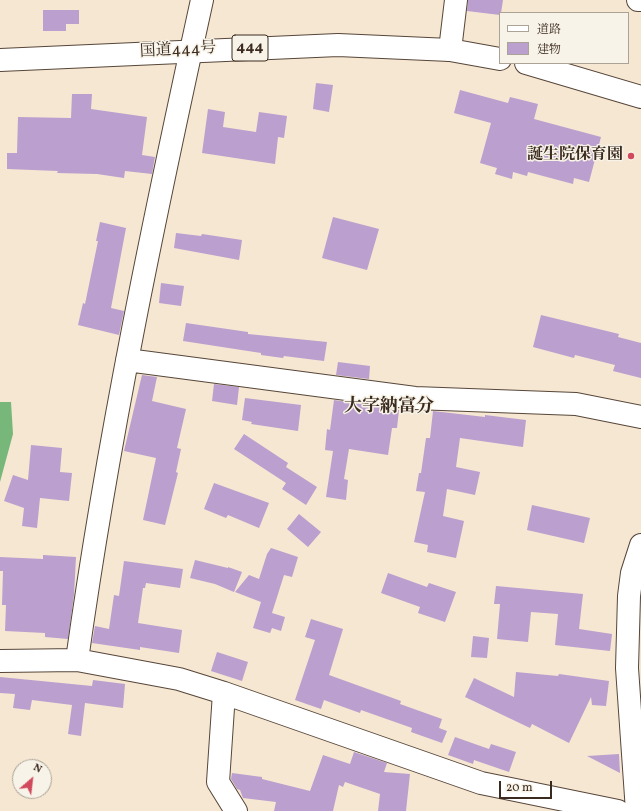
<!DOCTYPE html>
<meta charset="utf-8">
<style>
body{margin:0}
#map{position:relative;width:641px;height:811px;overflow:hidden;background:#f5e7d2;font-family:Vollkorn,"Noto Serif JP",serif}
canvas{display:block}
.legend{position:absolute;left:499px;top:12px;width:130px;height:52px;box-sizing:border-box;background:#f7f3e8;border:1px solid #aca397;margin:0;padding:5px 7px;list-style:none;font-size:12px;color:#3b2a1e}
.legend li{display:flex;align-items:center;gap:8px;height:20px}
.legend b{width:20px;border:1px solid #aca397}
.north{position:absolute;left:12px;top:759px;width:40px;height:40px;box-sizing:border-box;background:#f7f3e8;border:1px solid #aca397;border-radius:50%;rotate:28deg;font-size:11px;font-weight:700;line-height:16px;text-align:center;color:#3b2a1e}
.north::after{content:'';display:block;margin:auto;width:14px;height:18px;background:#d1495b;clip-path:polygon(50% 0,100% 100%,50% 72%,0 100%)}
.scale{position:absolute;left:499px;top:781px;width:53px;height:18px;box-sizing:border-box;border:2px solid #3b2a1e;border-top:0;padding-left:5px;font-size:12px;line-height:14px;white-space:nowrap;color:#3b2a1e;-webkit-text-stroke:3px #f7f3e8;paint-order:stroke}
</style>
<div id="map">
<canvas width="641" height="811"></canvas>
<ul class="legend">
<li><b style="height:5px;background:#fff"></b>道路</li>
<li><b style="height:11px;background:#bb9fcf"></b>建物</li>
</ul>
<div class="north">N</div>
<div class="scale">20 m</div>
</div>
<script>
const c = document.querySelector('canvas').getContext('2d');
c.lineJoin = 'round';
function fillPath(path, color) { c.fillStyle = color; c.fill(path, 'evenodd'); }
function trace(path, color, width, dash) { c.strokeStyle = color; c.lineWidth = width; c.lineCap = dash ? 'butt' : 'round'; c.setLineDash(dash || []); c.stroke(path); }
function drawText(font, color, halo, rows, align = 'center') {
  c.font = font + ' Vollkorn,"Noto Serif JP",serif'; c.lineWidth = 3; c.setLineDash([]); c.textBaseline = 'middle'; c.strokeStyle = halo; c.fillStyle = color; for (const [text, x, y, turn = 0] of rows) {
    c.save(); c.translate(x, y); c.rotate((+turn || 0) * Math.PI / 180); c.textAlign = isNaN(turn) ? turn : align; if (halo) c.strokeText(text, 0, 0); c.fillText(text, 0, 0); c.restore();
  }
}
fillPath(new Path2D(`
 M0,402H11L13,434L0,482Z`), '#77b87a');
fillPath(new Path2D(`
 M468,0H503L501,13L500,15L467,11Z
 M43,10H79V24H66V31H43Z
 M316,83L333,85L329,112L313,109Z
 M460,90L508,103L510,97L538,104L534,119L601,137L589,182L574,178L573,184L528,172L527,176L513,172L512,179L495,174L497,168L480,163L491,123L454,113Z
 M72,94H92L91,109L147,117L142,155L155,157L152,174L125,171L124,178L97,174L57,173L58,171L7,169V153H17L18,117L71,118Z
 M208,109L225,112L223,127L256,132L259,112L287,116L284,138L278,137L275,164L202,153Z
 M333,217L379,229L367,270L322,258Z
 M100,222L126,228L111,308L124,311L119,335L78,325L83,303L85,304L98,241H96Z
 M176,233L201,236L202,234L242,240L239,260L174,248Z
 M161,283L184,286L181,306L159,303Z
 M541,315L619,334L618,337L641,343V378L613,371L615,365L575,355L574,358L533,347Z
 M186,323L248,332V334L327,342L324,361L284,356L283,358L261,355V353L183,341Z
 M338,362L370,366L369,379L336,375Z
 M142,375L157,377L152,401L186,409L177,448L181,449L176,472L178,473L165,525L143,520L156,458L124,451Z
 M214,384L239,387L237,405L212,401Z
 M245,398L301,405L298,431L251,424L252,422L242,420Z
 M334,400L399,410L397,428H392L388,455L349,449L344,479L348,480L346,500L326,497L333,451L325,450L327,429L330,430Z
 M433,411L485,417V415L526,420L523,447L460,438L456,467L480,472L475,495L447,489L443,516L464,521L456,558L427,552L428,545L414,542L425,492L416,491L419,473H421L426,438H430Z
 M244,434L288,463L286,467L317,487L306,505L282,489L286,483L234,449Z
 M31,445L62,448L60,472L72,473L69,501L40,498L37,528L22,526L24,508L4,501L13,475L28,480Z
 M214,483L269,503L259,528L228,515L226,518L204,509Z
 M532,505L590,518L584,543L527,530Z
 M299,514L321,532L308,547L287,529Z
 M271,548L298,557L292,577L284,575L272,613L285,617L281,631L272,628L270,633L253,628L261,602L235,592L249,575L259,579L267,554Z
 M43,555L76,557L74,595L68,639L45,637V633L5,631L6,605H2L3,571H0V557L43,559Z
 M195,560L228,568V567L242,572L234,592L215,584L190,578Z
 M124,561L183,569L180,588L146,583L145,588H143L138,623L182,630L179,653L140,647V650L92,643L95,626L109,629L114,595L119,596Z
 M388,573L427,587L429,583L456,592L445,622L418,613L420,607L381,593Z
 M496,586L583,594L579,629L612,634L610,651L555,645L558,614L531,612L528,642L497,639L500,604H494Z
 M311,619L343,629L329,675L401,701L400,704L442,719L439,728L447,731L442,743L411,732L412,728L361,710L360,713L324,700L321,709L295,700L315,640L305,637Z
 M473,636L489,638L487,658L471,657Z
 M217,652L248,662L242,681L211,671Z
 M516,672L558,676L559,674L609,681L606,706L592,705L591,697L569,743L532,724L530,728L465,697L474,678L514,697Z
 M0,677L92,686L93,680L125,684L123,708L85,703L81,736L68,734L72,705L32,700L30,710L13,708L15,694L0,693Z
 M455,737L489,749L491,744L516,752L509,772L474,760L473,764L448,755Z
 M354,752L387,763L384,772L410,774L406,811H378L380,794L345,782L343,787L339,785L333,811H274L276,802L243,798L240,790L237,789L231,779L232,773L262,777V779L310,791L323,755L350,764Z
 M619,754L620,773L587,756Z`), '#bb9fcf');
const minor = new Path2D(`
 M638,0H641
 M450,50L456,0
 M127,360L415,398L576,404L641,417
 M77,660C108,438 154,219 202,0
 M0,661L77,660L179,679L224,693L481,783L618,811
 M224,693L218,782L236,811
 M637,811L627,668L629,596L632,573L641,545`);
const highway = new Path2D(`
 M0,60L338,45L450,50L500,59
 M526,63L641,97`);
trace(minor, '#574639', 24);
trace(highway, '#574639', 24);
trace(minor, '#fff', 22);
trace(highway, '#fff', 22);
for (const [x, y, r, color] of [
 [631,156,4,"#d1495b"]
]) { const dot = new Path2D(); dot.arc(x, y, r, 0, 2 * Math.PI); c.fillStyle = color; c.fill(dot); trace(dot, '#f7f3e8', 1.5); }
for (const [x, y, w] of [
 [250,48,36]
]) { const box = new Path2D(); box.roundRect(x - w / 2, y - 13, w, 26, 3); c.fillStyle = '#f7f3e8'; c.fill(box); trace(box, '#3b2a1e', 1); }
drawText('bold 15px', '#3b2a1e', null, [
 ["444",250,48]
]);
drawText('16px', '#3b2a1e', '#f7f3e8', [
 ["国道444号",178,51,-3]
]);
drawText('bold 16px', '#3b2a1e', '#f7f3e8', [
 ["誕生院保育園",623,156]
], 'right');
drawText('bold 18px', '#3b2a1e', '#f7f3e8', [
 ["大字納富分",389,408]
]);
</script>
